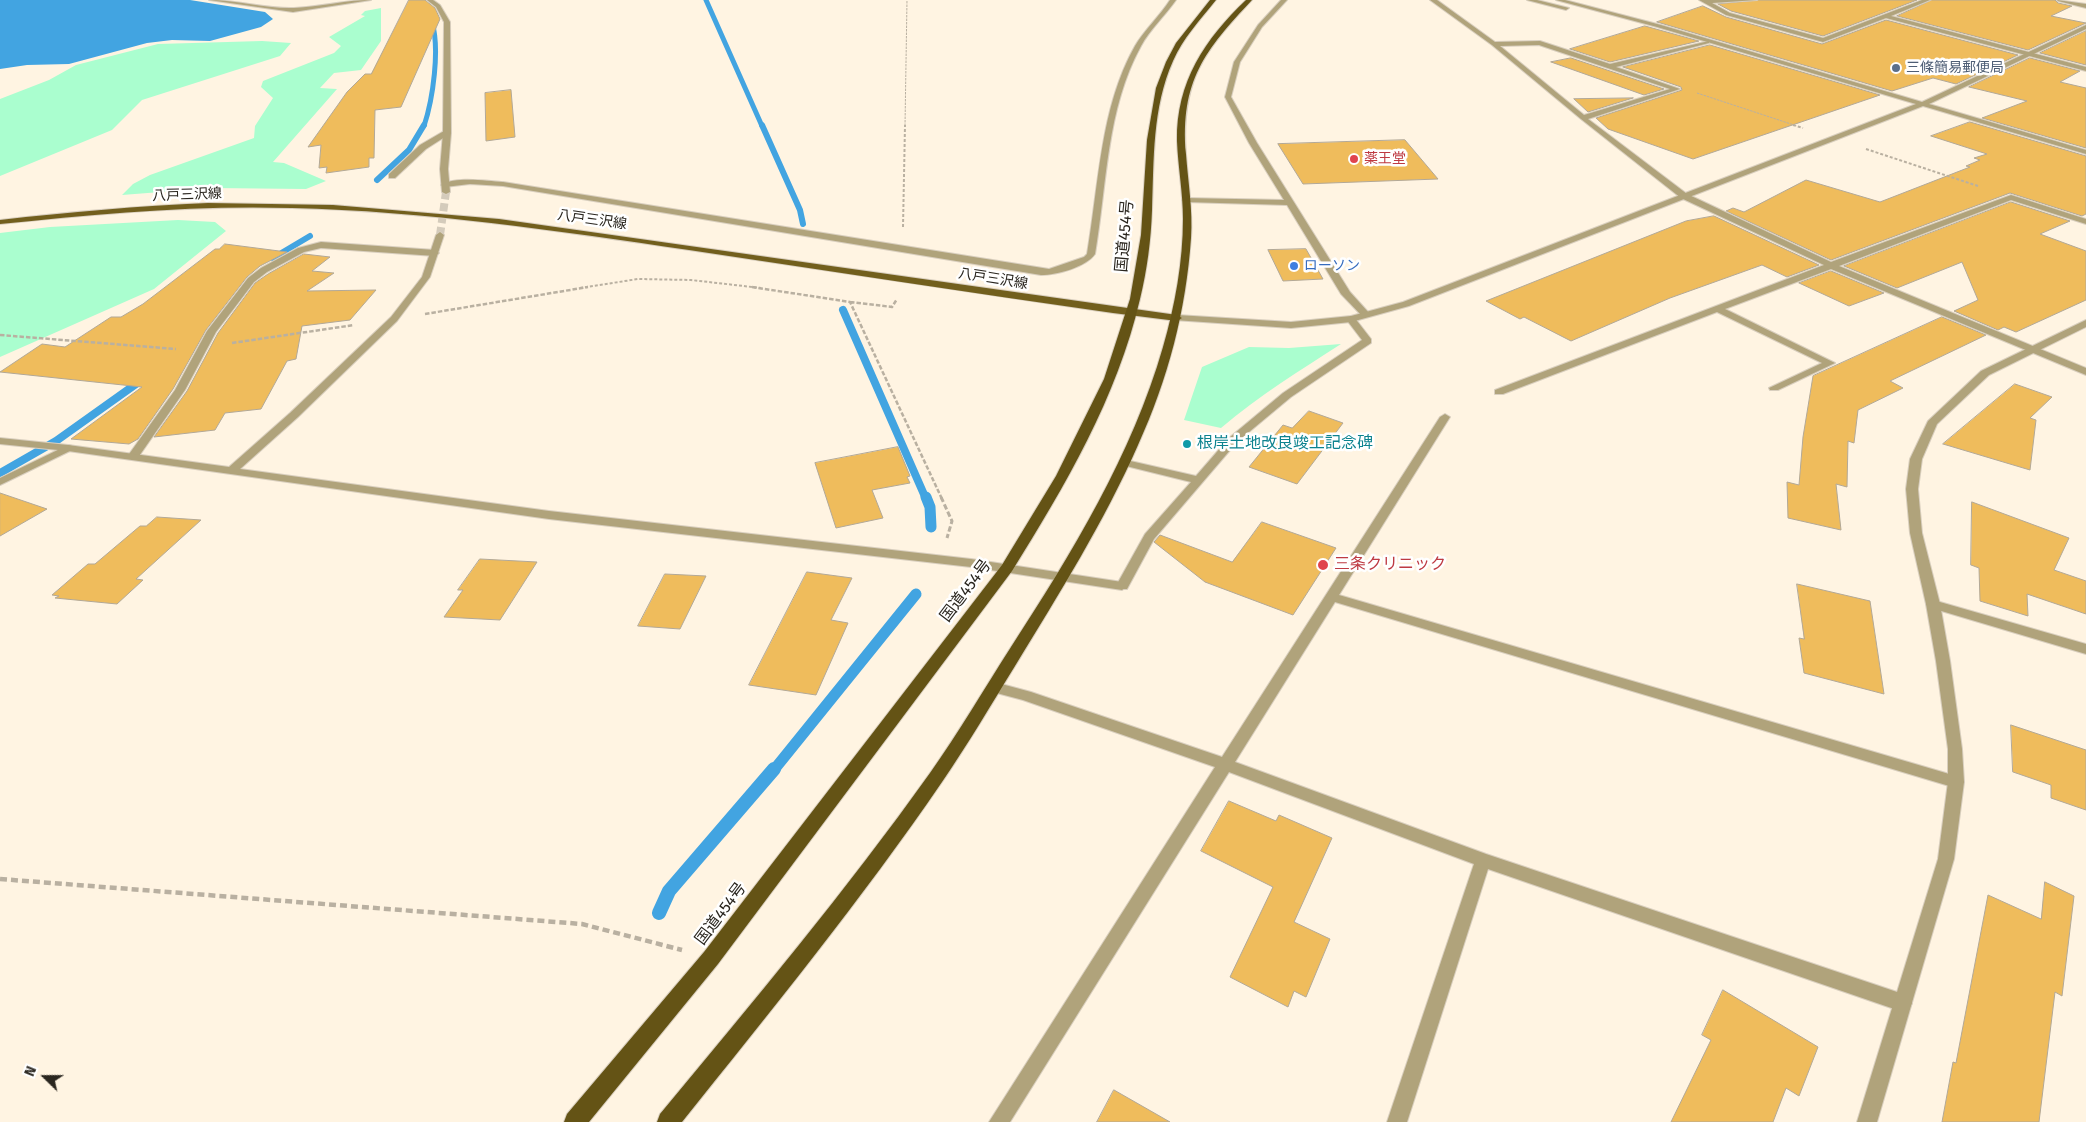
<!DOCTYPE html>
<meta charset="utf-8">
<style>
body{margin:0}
#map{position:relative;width:2086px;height:1122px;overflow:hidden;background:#fff4e2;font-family:"Fira Sans",sans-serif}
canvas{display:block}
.north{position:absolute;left:20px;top:1052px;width:50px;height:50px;-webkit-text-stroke:4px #fff;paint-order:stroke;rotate:292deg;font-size:14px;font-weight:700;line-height:20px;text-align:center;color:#2a261f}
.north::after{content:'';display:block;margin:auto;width:18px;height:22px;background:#2a261f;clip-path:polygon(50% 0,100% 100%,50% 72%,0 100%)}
</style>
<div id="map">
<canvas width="2086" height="1122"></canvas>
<div class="north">N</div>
</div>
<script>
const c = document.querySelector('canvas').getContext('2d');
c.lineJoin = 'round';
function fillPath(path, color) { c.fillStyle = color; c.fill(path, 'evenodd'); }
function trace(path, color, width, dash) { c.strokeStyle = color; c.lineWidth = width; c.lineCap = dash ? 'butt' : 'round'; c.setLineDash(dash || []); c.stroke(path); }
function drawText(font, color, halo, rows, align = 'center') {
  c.font = font + ' "Fira Sans","Noto Sans JP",sans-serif'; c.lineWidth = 5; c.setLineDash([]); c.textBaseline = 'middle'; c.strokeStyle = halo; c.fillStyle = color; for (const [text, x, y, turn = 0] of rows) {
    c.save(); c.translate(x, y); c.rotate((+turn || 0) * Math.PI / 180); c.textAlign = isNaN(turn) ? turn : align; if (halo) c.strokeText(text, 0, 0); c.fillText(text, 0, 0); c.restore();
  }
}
fillPath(new Path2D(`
 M381,8V41L361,70L334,73L320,88L337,89L273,162L284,163L326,181L306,189L212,188L122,195L133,184L150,175L254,138L255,126L273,98L261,87L263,81L334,53L341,46L329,37L365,16L361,15L365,11Z
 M262,41L291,43L280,56L142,100L112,130L0,176V99L49,80L76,65L158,44Z
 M178,220L215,222L226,231L154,289L0,357V233L50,227Z
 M1341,344C1299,371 1260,395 1221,428L1184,420L1202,367L1249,347L1289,348Z`), '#aafecf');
fillPath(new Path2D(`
 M0,0H190L265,12L273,19L261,27L210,41L172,40L147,43L69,64L27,65L0,69Z`), '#42a4e1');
trace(new Path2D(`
 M416,0C423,6 430,13 432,22C440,49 433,99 424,126
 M706,0L762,126`), '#42a4e1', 5);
trace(new Path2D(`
 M762,125L800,210L803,224
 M377,180L409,150L424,125
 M273,258L310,236`), '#42a4e1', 6);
trace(new Path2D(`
 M843,310L926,499
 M0,473L56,441L143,379`), '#42a4e1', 8);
trace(new Path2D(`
 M926,497L930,507L931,527
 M773,771L916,594`), '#42a4e1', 11);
trace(new Path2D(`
 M659,913L669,891L774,769`), '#42a4e1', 14);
const building = new Path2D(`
 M409,0H425L435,8L440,19L401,107L375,110L374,158H369V167L326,173L327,167L319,168L321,145L308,147L347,92L365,74H371Z
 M1759,0H1917L1823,36L1731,11L1718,4Z
 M1932,0H2055L2058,3L2072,6L2051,16L2086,23L2028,50L1897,16Z
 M1703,6L1726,17L1822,44L1886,20L2018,55L1956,84L1933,78L1892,91L1657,22Z
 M1645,26L1699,41L1610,62L1570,49Z
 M2086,31V65L2040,53Z
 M1710,45L1880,95L1693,159L1608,129L1596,118L1682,90L1681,87L1623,67Z
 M1571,58L1664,89L1644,95L1551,62Z
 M2030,58L2080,71L2060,82L2086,88V148L1982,118L2027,101L1969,87Z
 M511,90L515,137L486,141L485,93Z
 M1633,98L1588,112L1574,99Z
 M1970,122L2086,156V214L2082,216L2010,193L1831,260L1726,211L1733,208L1744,212L1806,180L1880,202L1970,167L1966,166L1980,160L1974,158L1987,154L1931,136Z
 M1405,140L1438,179L1303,184L1278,144Z
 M2011,202L2070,221L2040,234L2086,251V300L2016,332L2004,327L1998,330L1954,311L1978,300L1962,262L1897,288L1844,266Z
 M1714,216L1819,265L1787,277L1762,265L1670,298L1571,341L1524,317L1520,319L1486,301L1686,221Z
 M225,244L287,252L260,266L247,277L206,330L173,389L138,439L129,444L71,439L142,387L0,372L42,344L65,347L111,317H121L143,304L215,249H219Z
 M1306,249L1323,279L1283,281L1268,250Z
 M304,254L330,257L312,271L334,273L307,291L376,290L350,320L302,326L296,359L287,361L261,409L225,413L215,430L154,437L187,391L218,333L255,283L268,274Z
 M1831,271L1884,293L1849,306L1799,283Z
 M1942,317L1986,335L1890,381L1903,388L1858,410L1854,443L1848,441L1847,487L1836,484L1841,530L1788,518L1787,482L1799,485L1803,437L1813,376Z
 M2015,384L2052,397L2030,418L2036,420L2030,470L1943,444Z
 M1309,411L1343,423L1297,484L1249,467L1283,425L1292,428Z
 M898,447L910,476L907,477L910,483L872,490L883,518L836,528L815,463Z
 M0,493L47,509L0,536Z
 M1972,502L2069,538L2054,570L2086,581V614L2027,594L2028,616L1980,601L1979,568L1971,565Z
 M157,517L201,520L136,579L143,580L117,604L55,598L59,596L52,595L88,564H95L140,526H146Z
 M1262,522L1336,548L1293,615L1205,582L1154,542L1160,535L1232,562Z
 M480,559L537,562L500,620L444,617L463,590H458Z
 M807,572L852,578L831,620L848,623L816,695L749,685Z
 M665,574L706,576L680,629L638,626Z
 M1797,584L1870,601L1884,694L1804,673L1799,638L1804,639Z
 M2011,725L2086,750V810L2051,798V785L2013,772Z
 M1229,801L1276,821L1279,815L1332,838L1294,922L1330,939L1306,997L1294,991L1288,1007L1230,977L1273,887L1201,851Z
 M2045,882L2074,896L2062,996L2055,992L2039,1122H1942L1953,1062L1956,1063L1988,895L2041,919Z
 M1723,990L1818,1047L1799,1096L1786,1088L1773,1122H1671L1711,1040L1702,1035Z
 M1114,1090L1170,1122H1097Z`);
fillPath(building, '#efbc5c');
trace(building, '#b2a897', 1);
trace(new Path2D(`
 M440,235L446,192`), '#d4cbbb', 8, [8, 4]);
const minor = new Path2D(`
 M209,0C237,0 266,9 294,8C320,7 345,0 371,0L293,12Z
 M1170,0H1176C1165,16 1150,29 1141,46C1106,109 1107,185 1095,254C1086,267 1057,275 1041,275L503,186L470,184L445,187L441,185C455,176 487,181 503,182L1049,269L1084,257L1087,254C1099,184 1100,108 1135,46C1145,29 1160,16 1170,0Z
 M1281,0H1287L1262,27L1240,62L1231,97L1257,143L1350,292L1369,313V317H1363L1341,294L1287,205L1186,202L1182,200L1186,198L1284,200L1249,143L1225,97L1234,62L1258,25Z
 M1430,0H1437L1495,42L1540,41L1610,64L1709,41V43L1616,67L1680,89L1588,119L1687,194L1831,262L2011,195L2086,219V224L2011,200L1839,266L2086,368V375L1831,269L1725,309L1835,363L1778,390H1770L1769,388L1822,363L1717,312L1503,394H1495V390L1824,265L1681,198L1581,119L1492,45ZM1539,45L1670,89L1584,115L1500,46Z
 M1699,0H1757L1712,3L1730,13L1823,38L1922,0H1930L1891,16L2086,67V71L1886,18L1823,42L1726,15Z
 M2057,0L2086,4V8L2058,1Z
 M444,131L451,133L426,149L395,178H389V174L420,145Z
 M321,242L435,250L439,253L435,256L321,248L304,252L267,272L254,282L216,332L185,390L137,459H129L127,457L175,390L207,331L248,278L261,268L298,248Z
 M1351,316L1354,317L1371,339V343L1291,397L1237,442L1154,539L1127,589H1117L1116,586L1145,534L1191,482L1122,465L1120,463L1122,461L1126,460L1196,476L1229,438L1283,393L1362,340L1346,319Z
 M1445,414L1450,417L1339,595L1956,776L1961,778L1964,782L1961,786L1956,788L1335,602L1235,762L1486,854L1903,994L1909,997L1912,1003L1909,1009L1903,1012L1488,869L1407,1122H1387L1474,864L1229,772L1010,1122H989L1215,767L1023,700L989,691L987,687L989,683L994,682L1031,692L1222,757L1440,417Z
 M68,445L72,446L74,448L72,450L0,485V478Z
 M1933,600L2086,644V654L1928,607L1926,604L1928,601Z`);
const tertiary = new Path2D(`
 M427,0H433L440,5L450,22L451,133L448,169L450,192L446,194L442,192L440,169L443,133L444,22L436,7Z
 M1527,0H1537L1569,8L1566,10Z
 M1556,0H1565L1661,25L1922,102L2086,25V29L1929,104L2086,150V154L1923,106L1409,306L1351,322L1291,328L1174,320L1172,318L1177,315L1291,322L1351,316L1403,302L1916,104L1657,27Z
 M440,232L444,235L430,277L397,321L298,417L240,469L549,511L971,559L1122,582L1128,586L1122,590L971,567L549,519L68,451L0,444V438L68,445L229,467L290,413L391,317L422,277L436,235Z
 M2086,320V327L1989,375L1937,424L1922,459L1918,489L1922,533L1940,604L1950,661L1962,749L1964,782L1954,859L1877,1122H1857L1938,859L1948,782V749L1936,661L1926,604L1910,533L1906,489L1910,459L1928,421L1981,371Z`);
const primary = new Path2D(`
 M208,203L333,205L499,219L1177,315L1182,318L1177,321L1113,313C972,293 831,271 689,250C558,231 425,211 292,208C194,205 97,214 0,224V220C69,212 139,206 208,203Z`);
const trunk = new Path2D(`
 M1210,0H1216C1200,20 1183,38 1173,61C1152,108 1154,160 1152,210C1151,240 1147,270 1140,299C1117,398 1065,486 1012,571L718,964L589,1122H564L567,1114L704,952L1002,565L1056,476L1104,379L1130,299L1141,235L1147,140L1156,88L1166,62L1176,43Z
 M1246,0H1252C1205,50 1180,81 1186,154C1188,182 1193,210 1191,238C1186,311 1168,379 1138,445C1104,522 1059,594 1015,666C991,705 968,744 942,782C862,899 771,1011 682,1122H657L660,1114C753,1002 846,891 930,773C959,732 984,689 1011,647C1072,553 1132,455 1163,347C1175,306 1183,261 1183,219C1183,193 1178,167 1177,141C1176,82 1205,39 1246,0Z`);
trace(minor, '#d9cfbf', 2);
trace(tertiary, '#d9cfbf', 2);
trace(primary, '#d9cfbf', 2);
trace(trunk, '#d9cfbf', 2);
trace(new Path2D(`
 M1697,93L1797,126
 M905,126L907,0`), '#b9b0a1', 1, [2.5, 1]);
trace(new Path2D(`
 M1793,125L1803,128
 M1866,149L1978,186
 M903,227L905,125
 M580,288L638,279L691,280L761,288`), '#b9b0a1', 2, [3, 2]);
trace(new Path2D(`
 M752,287L850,302L942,499
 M850,302L892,307L897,299
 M425,314L588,287
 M0,335L176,349
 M232,343L354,325`), '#b9b0a1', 2.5, [4.5, 2]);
trace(new Path2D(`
 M941,497L952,521L947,538`), '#b9b0a1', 3, [5.5, 2.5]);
trace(new Path2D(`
 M0,879L582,924L682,950`), '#b9b0a1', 4.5, [7, 4]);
fillPath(minor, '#b0a37b');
fillPath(tertiary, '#b0a37b');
fillPath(primary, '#725f1d');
fillPath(trunk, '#645315');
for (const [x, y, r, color] of [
 [1896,68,5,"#5c6f8a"],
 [1354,159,5,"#e0444e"],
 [1294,266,5,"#3f7fe0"],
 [1187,444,5,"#0f9aa8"],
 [1323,565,6,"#e0444e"]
]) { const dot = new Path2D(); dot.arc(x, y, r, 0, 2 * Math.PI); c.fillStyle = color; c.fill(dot); trace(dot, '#fff', 2); }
drawText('14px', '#4e5e75', '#fff', [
 ["三條簡易郵便局",1906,68]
], 'left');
drawText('14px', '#be3a42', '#fff', [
 ["薬王堂",1364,159]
], 'left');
drawText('14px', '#2a261f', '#fff', [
 ["八戸三沢線",187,195,-2],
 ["八戸三沢線",592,220,8],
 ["八戸三沢線",993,279,9]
]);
drawText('14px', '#366cbe', '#fff', [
 ["ローソン",1304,266]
], 'left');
drawText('16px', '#2a261f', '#fff', [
 ["国道454号",1125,236,-85],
 ["国道454号",966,591,-53],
 ["国道454号",721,914,-53]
]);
drawText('16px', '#0d838f', '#fff', [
 ["根岸土地改良竣工記念碑",1197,444]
], 'left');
drawText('16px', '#be3a42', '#fff', [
 ["三条クリニック",1334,565]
], 'left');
</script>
